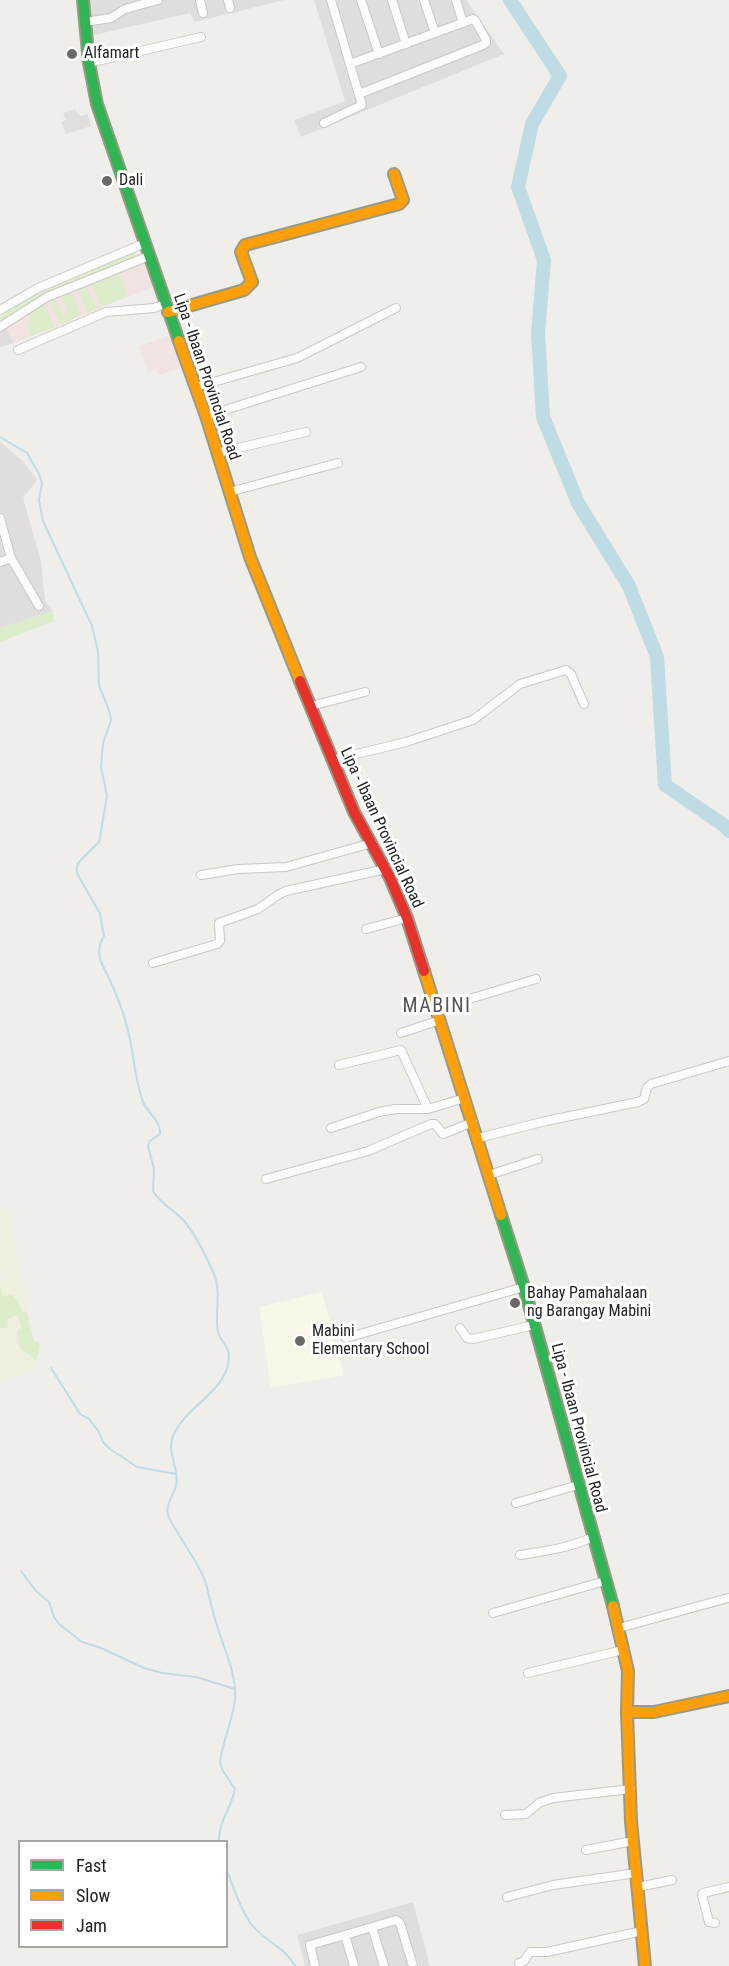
<!DOCTYPE html>
<style>
body{margin:0}
#map{position:relative;width:729px;height:1966px;overflow:hidden;background:#f0eeeb;font-family:"Roboto Condensed",sans-serif}
canvas{display:block}
.legend{position:absolute;left:18px;top:1840px;width:210px;height:108px;box-sizing:border-box;background:#fff;border:2px solid #a7a7a7;margin:0;padding:8px 10px;list-style:none;font-size:18px;color:#222}
.legend li{display:flex;align-items:center;gap:12px;height:30px}
.legend b{width:30px;border:2px solid #a7a7a7}
</style>
<div id="map">
<canvas width="729" height="1966"></canvas>
<ul class="legend">
<li><b style="height:8px;background:#30b455"></b>Fast</li>
<li><b style="height:8px;background:#ff9f0a"></b>Slow</li>
<li><b style="height:8px;background:#e5322d"></b>Jam</li>
</ul>
</div>
<script>
const c = document.querySelector('canvas').getContext('2d');
c.lineJoin = 'round';
function fillPath(path, color) { c.fillStyle = color; c.fill(path, 'evenodd'); }
function trace(path, color, width, dash) { c.strokeStyle = color; c.lineWidth = width; c.lineCap = dash ? 'butt' : 'round'; c.setLineDash(dash || []); c.stroke(path); }
function drawText(font, color, halo, rows, align = 'center') {
  c.font = font + ' "Roboto Condensed",sans-serif'; c.lineWidth = 6; c.setLineDash([]); c.textBaseline = 'middle'; c.strokeStyle = halo; c.fillStyle = color; for (const [text, x, y, turn = 0] of rows) {
    c.save(); c.translate(x, y); c.rotate((+turn || 0) * Math.PI / 180); c.textAlign = isNaN(turn) ? turn : align; if (halo) c.strokeText(text, 0, 0); c.fillText(text, 0, 0); c.restore();
  }
}
fillPath(new Path2D(`
 M284,0L195,22L190,13L90,36L87,1L90,0Z
 M314,0H466L504,54L301,137L294,120L345,101Z
 M0,322L7,330L14,343L0,347Z
 M0,442L23,461L37,480L23,498L41,561L45,601L53,611L0,628Z
 M413,1902L430,1966H305L297,1935Z`), '#dfdedc');
fillPath(new Path2D(`
 M149,257L157,285L14,343L4,326L29,309Z
 M173,335L187,366L159,375L156,370L148,372L139,346Z`), '#f1e3e1');
fillPath(new Path2D(`
 M322,1292L344,1375L271,1388L259,1307Z`), '#f8f7e8');
fillPath(new Path2D(`
 M8,1208L27,1312L22,1311L18,1301L3,1296L0,1285V1281L2,1280V1272H0V1210Z
 M18,1315L23,1352L36,1361L34,1371L0,1381V1329L7,1327L6,1319Z`), '#efefdf');
fillPath(new Path2D(`
 M132,252L136,253V256L55,289L0,321V317L26,299Z
 M119,273L128,296L101,307L91,284Z
 M86,286L97,309L88,313L77,289Z
 M71,292L81,315L61,325L50,302L55,299L63,315L68,313L61,297Z
 M43,304L55,327L32,336L28,326L30,318L28,314Z
 M53,611L54,621L0,642V628Z
 M0,1285L3,1296L12,1295L18,1301L22,1311L27,1312L34,1341L39,1342L40,1347L36,1361C22,1346 20,1357 17,1332L21,1327L18,1315L7,1319L8,1327L0,1329Z`), '#ddeccb');
fillPath(new Path2D(`
 M75,109L80,116L88,114L91,126L66,134L61,122L66,120L63,113Z`), '#e0dfde');
trace(new Path2D(`
 M0,437L27,453L39,474L42,483L39,500L43,521L92,626L98,651L99,686L109,710L111,720L103,743L101,767L107,796L100,837L99,842L79,862L77,866V873L100,914L104,936C98,946 97,955 103,966C114,988 124,1010 129,1035C134,1057 135,1080 143,1102C148,1114 161,1120 160,1134L150,1141L148,1146L154,1169L153,1191C160,1204 176,1211 185,1222C196,1236 207,1258 214,1274C222,1293 214,1313 218,1332C220,1342 229,1345 229,1356C229,1391 185,1406 173,1436C166,1453 180,1469 176,1485C174,1495 165,1504 168,1515C170,1522 176,1529 179,1535C188,1549 197,1563 204,1578C209,1592 211,1608 216,1622C223,1648 237,1672 235,1700C232,1721 223,1741 220,1762L223,1771L235,1789C232,1807 218,1822 219,1842
 M51,1368L80,1414L89,1419L99,1432L103,1442L110,1449L137,1467L176,1474
 M21,1571L35,1590L49,1602L54,1617L59,1624L82,1642L101,1648L144,1668L162,1673L196,1677L235,1689
 M226,1868C233,1886 240,1909 251,1924C264,1941 285,1947 295,1966`), '#bfdbe3', 2);
trace(new Path2D(`
 M510,0L560,76L532,124L518,187L544,260L538,333L543,417L578,503L629,586L657,657L665,785L725,826L729,831`), '#bfdbe3', 14);
const street = new Path2D(`
 M200,0L203,13
 M228,0L230,8
 M361,0L379,54
 M392,0L406,44
 M424,0L435,33
 M456,0L463,23
 M85,22L111,18L125,9L158,0
 M89,63L201,37
 M350,64L473,19L475,20L486,40V43L483,45L359,94
 M324,123L362,105L331,0
 M0,310L38,288L145,243
 M0,327L47,297L149,256
 M18,350L106,312L154,308L166,304
 M196,387L297,358L396,308
 M206,416L361,367
 M217,453L306,432
 M229,492L338,463
 M0,518L11,558L39,606
 M0,562L11,558
 M311,706L365,692
 M332,760L406,742L473,720L520,684L566,670L571,674L584,704
 M201,875L238,869L286,867L372,843
 M366,929L407,918
 M153,963L217,944L220,941L219,923L258,909L278,895L286,891L386,869
 M436,1009L536,979
 M401,1033L440,1020
 M339,1065L401,1050L428,1109L465,1098
 M331,1128L379,1112L395,1109H428
 M478,1138L546,1121L638,1102L644,1099L647,1088L651,1084L729,1061
 M489,1175L538,1159
 M266,1179L368,1151L431,1124H435L443,1134L473,1122
 M460,1328L467,1338L473,1339L534,1325
 M346,1338L524,1287
 M516,1503L578,1485
 M520,1555C546,1551 569,1548 593,1537
 M493,1613L605,1581
 M619,1628L728,1598
 M528,1673L623,1650
 M505,1815L526,1814L539,1803L553,1798L631,1789
 M586,1850L633,1841
 M638,1887L672,1880
 M507,1897L553,1885L636,1873
 M715,1923L709,1922L702,1895L703,1893L729,1887
 M372,1927L384,1966
 M519,1963L524,1961L530,1952H547L642,1931
 M315,1966L310,1945L345,1935
 M354,1966L345,1935L396,1920L400,1923L413,1966`);
const fast = new Path2D(`
 M83,0L89,63L97,104L179,341
 M501,1215L524,1287L613,1606`);
const slow = new Path2D(`
 M168,312L244,290L252,282L241,252L245,245L399,204L403,200L394,174
 M179,341L206,416L250,557L300,681
 M424,971L501,1215
 M613,1606L628,1671L627,1712L631,1821L645,1966
 M627,1712H654L729,1696`);
const jam = new Path2D(`
 M300,681L354,812L390,878L407,918L424,971`);
trace(street, '#c9c8c7', 10);
trace(fast, '#999a82', 14);
trace(slow, '#999a82', 14);
trace(jam, '#999a82', 14);
trace(street, '#fdfcfc', 8);
trace(fast, '#30b455', 10);
trace(slow, '#ff9f0a', 10);
trace(jam, '#e5322d', 10);
for (const [x, y, r, color] of [
 [72,54,6,"#6a6968"],
 [107,181,6,"#6a6968"],
 [515,1303,6,"#6a6968"],
 [300,1341,6,"#6a6968"]
]) { const dot = new Path2D(); dot.arc(x, y, r, 0, 2 * Math.PI); c.fillStyle = color; c.fill(dot); trace(dot, '#fff', 2); }
drawText('16px', '#222', '#fff', [
 ["Alfamart",84,54],
 ["Dali",119,181],
 ["Bahay Pamahalaan",527,1294],
 ["ng Barangay Mabini",527,1312],
 ["Mabini",312,1332],
 ["Elementary School",312,1350]
], 'left');
drawText('16px', '#222', '#fff', [
 ["Lipa - Ibaan Provincial Road",206,377,71],
 ["Lipa - Ibaan Provincial Road",381,828,65],
 ["Lipa - Ibaan Provincial Road",578,1428,75]
]);
c.letterSpacing = '1.5px';
drawText('20px', '#555', '#fff', [
 ["MABINI",437,1007]
]);
c.letterSpacing = '0px';
</script>
